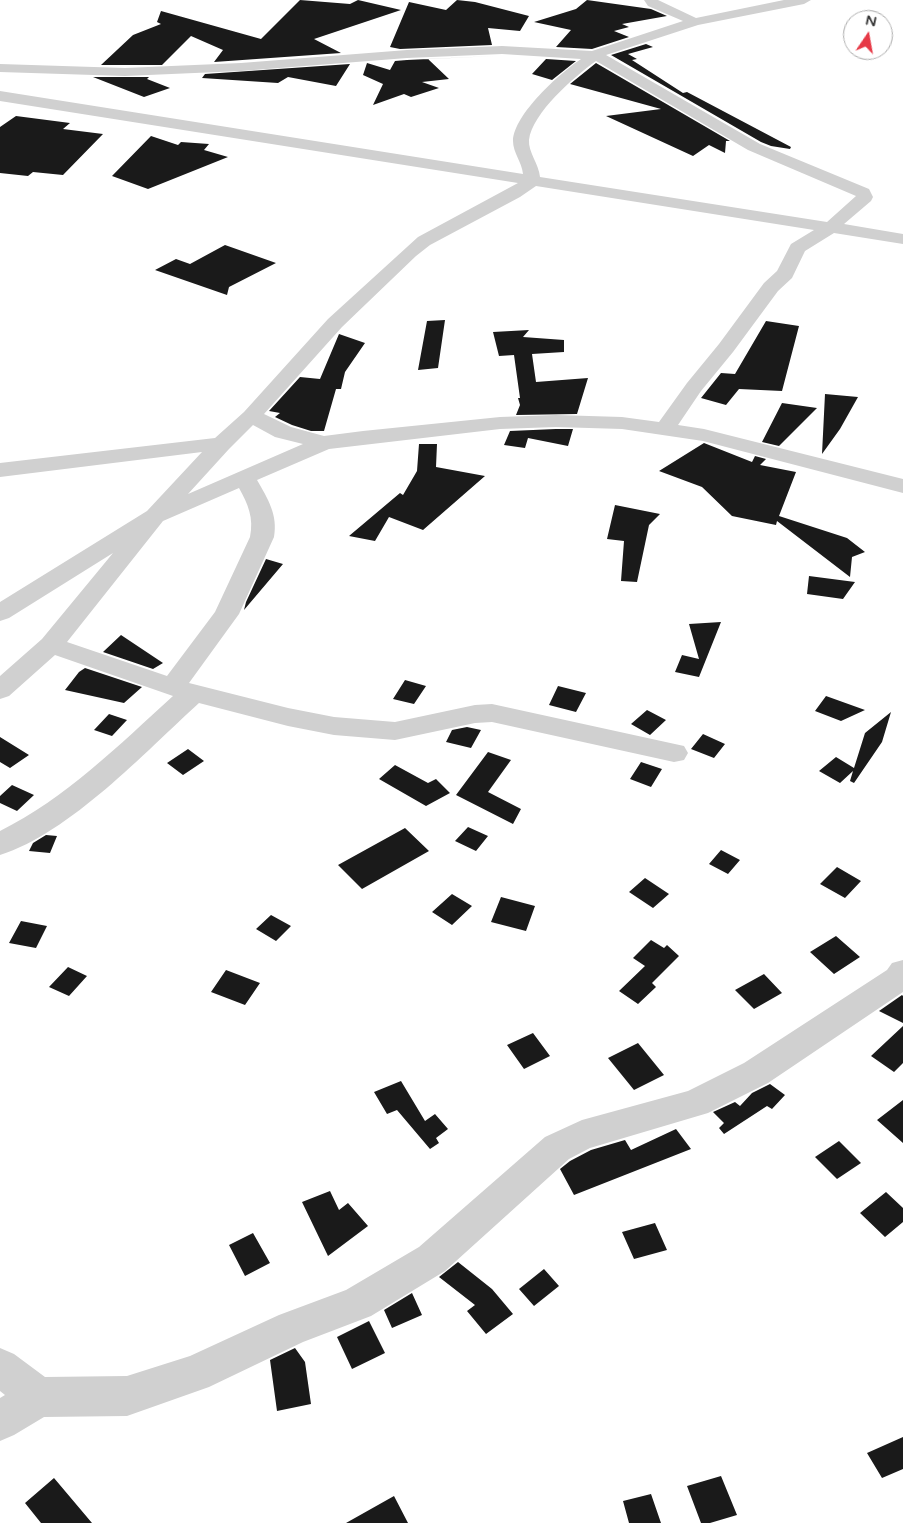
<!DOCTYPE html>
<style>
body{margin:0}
#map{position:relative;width:903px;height:1523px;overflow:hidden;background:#fff;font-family:"Varela Round",sans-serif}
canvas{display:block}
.north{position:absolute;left:843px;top:10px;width:50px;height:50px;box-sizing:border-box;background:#fff;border:1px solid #adadad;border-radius:50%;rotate:12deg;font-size:14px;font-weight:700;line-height:20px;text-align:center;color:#333}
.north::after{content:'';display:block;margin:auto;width:18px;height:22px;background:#e63946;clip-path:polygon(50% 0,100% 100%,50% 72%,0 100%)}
</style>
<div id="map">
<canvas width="903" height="1523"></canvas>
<div class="north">N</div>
</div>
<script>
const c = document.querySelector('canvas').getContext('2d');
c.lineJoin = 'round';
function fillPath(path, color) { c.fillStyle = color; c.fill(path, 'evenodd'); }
fillPath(new Path2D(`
 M300,0L350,4L358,0L401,10L314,39L341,53L214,62L223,50L191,36L162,65H101L133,35L161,24L157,22L161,11L261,39Z
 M457,0L475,2L529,16L520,31L488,28L492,45L400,49L390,47L409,2L446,10Z
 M587,0L651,9L667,16L622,24L629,27L614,31L629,37L592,49L556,47L571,30L534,22L576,9Z
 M646,44L653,47L628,54L637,59L632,60L683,93L687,92L791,147L790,149L771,146L761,142L611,55Z
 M495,56L428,59L449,79L422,82L439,88L411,97L404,94L373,105L383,84L363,75L367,63L390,70L395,61L407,60Z
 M546,59L576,61L552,80L532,74Z
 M596,63L730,141H726L725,153L709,145L693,156L606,116L661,109L570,84Z
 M350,64L336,86L288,77L278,83L202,78L205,74Z
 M93,77H149L147,79L170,88L144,97Z
 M16,116L70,123L63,129L103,134L63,175L33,172L28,176L0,173V127Z
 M151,136L178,145L181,142L209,144L204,150L228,157L148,189L112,176Z
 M225,245L276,263L229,287L227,295L155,270L176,259L190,264Z
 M445,320L438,368L418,370L427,321Z
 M766,321L799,326L782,391L739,389L726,405L701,398L721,373L735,374Z
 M529,330L523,337L564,340V352L532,354L536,382L588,378L577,414L516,415L520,405L518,398H520L514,355L499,356L493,332Z
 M339,334L365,343L345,372L341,389H336L324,431H311L292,425L275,417L280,413L269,411L300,377L320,379Z
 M825,394L858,397L840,429L822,454Z
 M782,403L817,408L779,446L762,442Z
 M556,429H573L568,446L528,438L525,448L504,445L510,431Z
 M704,443L752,462L755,456L766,459L760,465L796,472L779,516L847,538L865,552L852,557L850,577L777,521L776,525L732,516L702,487L659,471Z
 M419,444H437L436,467L485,476L423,530L389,517L375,541L349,536L400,493L403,495L417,471Z
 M615,505L660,514L649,525L637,582L621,581L624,541L607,539Z
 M266,559L283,564L244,610L246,602Z
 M809,576L855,582L843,599L807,594Z
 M721,622L699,677L675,672L682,655L699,659L689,624Z
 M121,635L163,663L153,669L103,652Z
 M85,668L142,687L124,703L65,690L79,672Z
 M405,680L426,686L414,704L393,699Z
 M558,686L586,693L576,712L549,705Z
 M826,696L865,710L841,721L815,711Z
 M647,710L666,720L650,735L631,724Z
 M891,712L882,742L854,783L850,781L853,771L840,783L819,771L836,757L854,768L865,733Z
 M109,714L127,720L112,736L94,730Z
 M467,727L481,730L471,748L446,742L452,730Z
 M703,734L725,744L714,758L691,749Z
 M0,737L29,755L10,768L0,762Z
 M188,749L204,761L183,775L167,763Z
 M488,752L511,760L488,792L521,809L513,824L456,795Z
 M641,762L662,769L651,787L630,779Z
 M395,765L428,783L436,779L450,793L426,806L379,779Z
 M12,785L34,795L17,811L0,803V796Z
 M468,827L488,836L476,851L455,841Z
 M405,828L429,851L362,889L338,865Z
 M46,835L57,836L50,853L29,851L33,843Z
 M721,850L740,860L728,874L709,864Z
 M837,867L861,881L845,898L820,884Z
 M645,878L669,894L653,908L629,892Z
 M452,894L472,906L452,925L432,912Z
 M501,897L535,906L526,931L491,922Z
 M271,915L291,926L276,941L256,929Z
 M21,921L47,926L36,948L9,943Z
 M836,936L860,957L834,974L810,952Z
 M651,940L664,948L667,945L679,956L652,983L656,987L638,1004L619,991L645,966L633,958Z
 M68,967L87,976L69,996L49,987Z
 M226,970L260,983L245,1005L211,992Z
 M764,974L782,993L754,1009L735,990Z
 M902,995L903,996V1023L879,1011Z
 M903,1026V1063L894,1072L871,1056Z
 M533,1033L550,1056L524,1069L507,1045Z
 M638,1043L664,1075L634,1090L608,1058Z
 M401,1081L425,1121L435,1114L448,1129L436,1138L439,1143L430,1149L397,1110L387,1114L374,1092Z
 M770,1084L785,1095L772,1109L767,1106L724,1134L719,1128L724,1123L713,1112L735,1102L740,1106L752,1093Z
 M903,1100V1143L877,1120Z
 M676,1129L691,1149L574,1195L560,1169L570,1161L591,1150L625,1140L631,1150Z
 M839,1141L861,1163L837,1179L815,1157Z
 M330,1191L339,1210L348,1203L368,1226L328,1256L302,1202Z
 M886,1192L903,1208V1222L885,1237L860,1213Z
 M655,1223L667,1250L634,1259L622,1232Z
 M253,1233L270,1263L245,1276L229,1245Z
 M458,1262L492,1289L513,1314L486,1334L467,1311L475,1305L439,1277Z
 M544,1269L559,1286L534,1306L519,1289Z
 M412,1293L422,1315L392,1328L384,1310Z
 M369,1321L385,1353L352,1369L337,1337Z
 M295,1348L305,1362L311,1404L277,1411L270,1360Z
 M903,1437V1469L882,1478L867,1453Z
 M721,1476L737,1515L710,1523H701L687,1486Z
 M54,1478L92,1523H41L25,1503Z
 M651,1494L661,1523H629L623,1501Z
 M394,1496L408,1523H346Z`), '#1a1a1a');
fillPath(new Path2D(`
 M644,0H658L696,18L784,0H811L804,4L698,25L606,55L760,144L869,189L873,197L871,201L844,224L903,234V244L834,233L805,251L792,278L778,291L733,352L701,391L678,425L704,429L903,479V493L703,441L622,429L556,427L500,429L329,449L257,480C268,499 278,515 274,537L239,614L189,683L288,708L334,717L395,722L475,705L492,704L684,746L688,753L684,760L674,762L492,722L475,723L395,740L334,735L288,726L199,703C145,752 70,833 0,855V831C66,798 119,745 173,696L55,655L9,696L0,699V676L42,639L113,553L9,618L0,621V602L147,511L202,452L0,477V463L215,438L244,412L328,319L418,237L518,183L0,101V91L523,174C522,162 513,153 513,141C514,114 560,73 581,59L502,54L407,58L241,71L125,76L0,72V64L125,68L241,63L407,50L502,46L592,51L683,21L648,6ZM596,61L748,150L856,196L827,222L540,177C539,164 528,152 529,140C532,113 575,76 596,61ZM536,186L814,230L791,244L777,271L764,283L719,344L687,383L659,422L622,417L556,415L500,417L363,431L324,436L291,427L264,414L342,327L416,256L430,245L520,197ZM253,425L275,437L303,444L188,494L229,449ZM239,488C248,504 254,518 250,537L215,612L167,676L67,642L163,521Z
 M903,960V992L768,1083L708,1113L590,1148L569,1159L445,1271L371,1316L303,1342L209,1387L127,1416L44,1417L14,1435L0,1441V1398L5,1395L0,1391V1348L14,1354L45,1377L127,1376L190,1356L279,1315L346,1290L419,1247L545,1137L582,1120L688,1091L744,1063L887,970L892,963Z`), '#d0d0d0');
</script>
